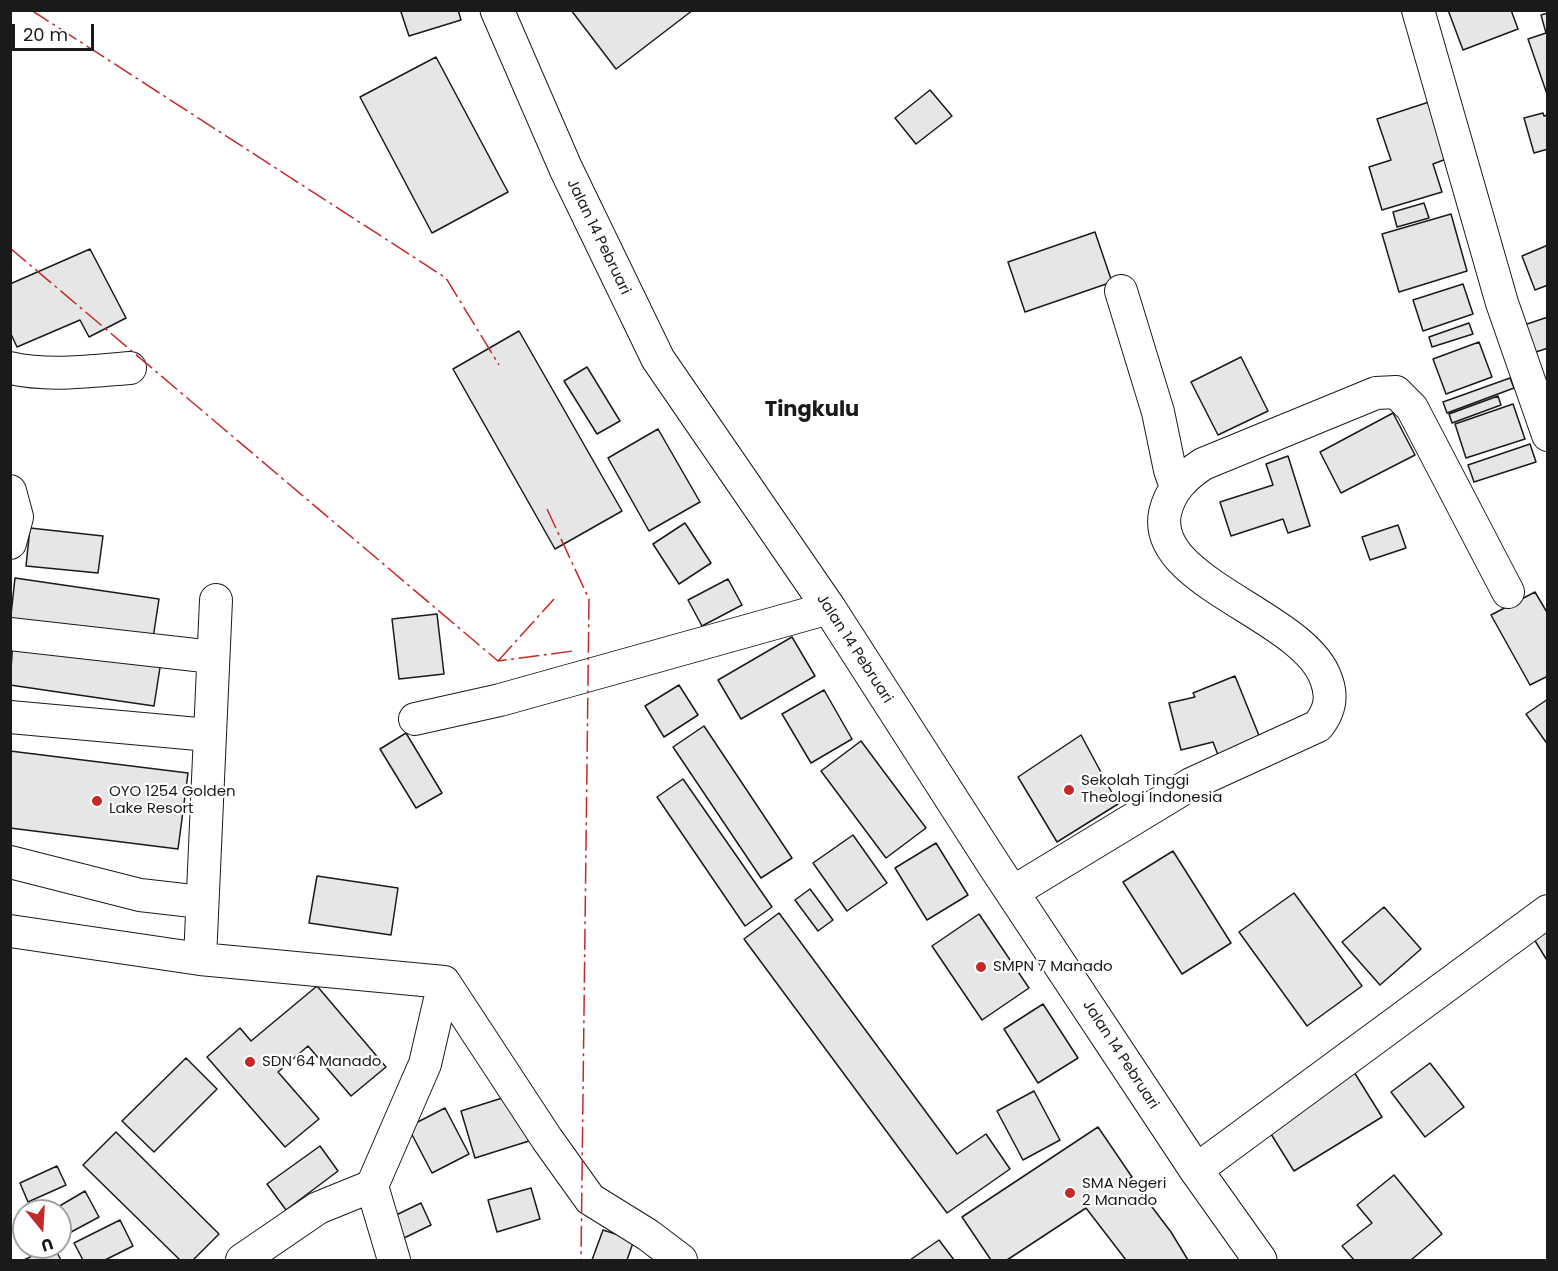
<!DOCTYPE html>
<style>
body{margin:0}
#map{position:relative;width:1558px;height:1271px;overflow:hidden;background:#fff;font-family:Poppins,sans-serif}
canvas{display:block}
.frame{position:absolute;inset:0;border:12px solid #1a1a1a;pointer-events:none}
.north{position:absolute;left:12px;top:1199px;width:60px;height:60px;box-sizing:border-box;background:#fff;border:2px solid #a3a3a3;border-radius:50%;rotate:162deg;font-size:16px;font-weight:700;line-height:24px;text-align:center;color:#1a1a1a}
.north::after{content:'';display:block;margin:auto;width:21px;height:27px;background:#c62828;clip-path:polygon(50% 0,100% 100%,50% 72%,0 100%)}
.scale{position:absolute;left:12px;top:24px;width:82px;height:27px;box-sizing:border-box;border:3px solid #1a1a1a;border-top:0;padding-left:8px;font-size:18px;line-height:21px;white-space:nowrap;color:#1a1a1a;-webkit-text-stroke:4px #fff;paint-order:stroke}
</style>
<div id="map">
<canvas width="1558" height="1271"></canvas>
<div class="frame"></div>
<div class="north">U</div>
<div class="scale">20 m</div>
</div>
<script>
const c = document.querySelector('canvas').getContext('2d');
c.lineJoin = 'round';
function fillPath(path, color) { c.fillStyle = color; c.fill(path, 'evenodd'); }
function trace(path, color, width, dash) { c.strokeStyle = color; c.lineWidth = width; c.lineCap = dash ? 'butt' : 'round'; c.setLineDash(dash || []); c.stroke(path); }
function drawText(font, color, halo, rows, align = 'center') {
  c.font = font + ' Poppins,sans-serif'; c.lineWidth = 4.5; c.setLineDash([]); c.textBaseline = 'middle'; c.strokeStyle = halo; c.fillStyle = color; for (const [text, x, y, turn = 0] of rows) {
    c.save(); c.translate(x, y); c.rotate((+turn || 0) * Math.PI / 180); c.textAlign = isNaN(turn) ? turn : align; if (halo) c.strokeText(text, 0, 0); c.fillText(text, 0, 0); c.restore();
  }
}
const building = new Path2D(`
 M405,10H458L461,20L409,36L401,12Z
 M571,10H693L616,69Z
 M1448,10H1511L1518,29L1463,50Z
 M1548,13V97L1528,39L1546,33L1541,15Z
 M436,57L508,192L432,233L360,97Z
 M930,90L952,116L916,144L895,118Z
 M1429,102L1449,158L1433,164L1442,192L1382,210L1369,167L1391,160L1377,119Z
 M1543,113L1544,116L1548,115V149L1534,153L1524,118Z
 M1424,203L1429,218L1397,227L1393,212Z
 M1451,214L1467,271L1399,292L1382,234Z
 M1095,232L1112,282L1025,312L1008,262Z
 M1548,245V285L1535,290L1522,256Z
 M90,249L126,318L89,337L80,320L17,347L10,332V284Z
 M1463,284L1473,314L1423,331L1413,300Z
 M1548,317V348L1524,356L1515,328Z
 M1469,323L1473,334L1432,347L1429,337Z
 M519,331L622,511L555,549L453,369Z
 M1479,342L1492,377L1446,394L1433,359Z
 M1241,357L1268,411L1218,435L1191,382Z
 M587,367L620,421L597,434L564,381Z
 M1510,378L1514,388L1447,413L1443,402Z
 M1498,396L1501,405L1452,423L1449,414Z
 M1513,404L1525,439L1466,458L1455,424Z
 M1393,413L1415,455L1341,493L1320,452Z
 M658,429L700,502L649,531L608,458Z
 M1530,444L1536,462L1474,482L1468,465Z
 M1288,456L1310,526L1288,533L1283,519L1231,536L1220,502L1273,485L1266,464Z
 M685,523L711,563L679,584L653,544Z
 M1398,525L1406,548L1370,560L1362,537Z
 M30,528L103,536L98,573L26,566Z
 M15,578L159,599L152,645L10,624Z
 M728,579L742,605L702,626L688,600Z
 M1535,592L1548,614V676L1530,685L1491,615Z
 M437,614L444,674L399,679L392,619Z
 M792,637L815,676L741,719L718,680Z
 M13,639L161,661L154,706L10,685Z
 M1235,676L1260,738L1218,755L1213,742L1181,750L1169,703L1195,697L1193,693Z
 M679,685L698,715L664,737L645,706Z
 M824,690L852,739L811,763L782,714Z
 M1548,699V745L1526,714Z
 M704,726L792,858L761,878L673,747Z
 M406,733L442,793L416,808L380,749Z
 M1081,735L1118,804L1057,842L1018,777Z
 M861,741L926,828L886,858L821,771Z
 M10,751L188,773L178,849L10,828Z
 M683,779L772,907L745,926L657,797Z
 M853,835L887,883L847,911L813,863Z
 M936,843L968,895L927,920L895,868Z
 M1173,851L1231,943L1182,974L1123,882Z
 M317,876L398,888L391,935L309,923Z
 M810,889L833,920L818,931L795,900Z
 M1294,893L1362,986L1307,1026L1239,932Z
 M1384,907L1421,949L1380,985L1342,942Z
 M779,913L957,1154L986,1134L1010,1169L947,1213L744,939Z
 M979,914L1029,988L982,1020L932,946Z
 M1548,931V962L1534,939Z
 M317,986L386,1067L351,1096L308,1046L278,1072L319,1119L285,1147L207,1057L240,1028L251,1041Z
 M1043,1004L1078,1058L1038,1083L1004,1029Z
 M186,1058L217,1089L154,1152L122,1121Z
 M1430,1063L1464,1107L1425,1137L1391,1092Z
 M1354,1072L1382,1117L1294,1171L1266,1126Z
 M1034,1091L1060,1140L1023,1160L997,1111Z
 M515,1094L529,1141L475,1158L461,1111Z
 M445,1108L469,1154L432,1173L408,1127Z
 M1098,1127L1132,1177L1130,1178L1171,1232L1188,1260H1126L1086,1208L1007,1260H991L962,1217Z
 M116,1132L219,1234L193,1260H180L83,1165Z
 M320,1146L338,1171L286,1210L267,1184Z
 M57,1166L66,1185L28,1202L20,1183Z
 M1394,1175L1442,1234L1411,1260H1354L1342,1246L1372,1223L1357,1205Z
 M531,1188L540,1219L497,1232L488,1200Z
 M85,1191L99,1217L60,1238V1211H51Z
 M421,1203L431,1225L404,1238L394,1216Z
 M120,1220L133,1246L105,1260H83L74,1243Z
 M603,1230L634,1240L627,1260H592Z
 M939,1240L954,1260H910Z
 M50,1247H54L61,1260H24Z`);
fillPath(building, '#e6e6e6');
trace(building, '#1a1a1a', 1.5);
const minor = new Path2D(`
 M1418,10L1502,303L1548,435
 M1121,291L1158,412L1170,470L1176,487
 M10,368C50,377 90,371 130,368
 M10,491L17,517L10,543
 M10,634L213,657
 M10,717L209,735
 M415,719L500,700L829,608
 M10,862L140,895L201,902
 M1013,892L1191,784L1318,726C1330,711 1333,697 1326,679C1304,615 1151,583 1165,513C1170,490 1185,476 1203,464L1376,393L1396,392L1412,408L1508,592
 M10,931L200,959L444,982L547,1139L590,1199L648,1235L681,1260
 M200,959L216,600
 M1196,1170L1548,911
 M242,1260L318,1208L372,1186
 M394,1260L372,1186L425,1064L444,982`);
const major = new Path2D(`
 M497,10L566,169L658,359L829,608L994,865L1196,1170L1260,1260`);
trace(minor, '#1a1a1a', 34);
trace(major, '#1a1a1a', 35);
trace(minor, '#fff', 32);
trace(major, '#fff', 33);
trace(new Path2D(`
 M31,10L446,278L499,365
 M10,248L498,661L573,651
 M547,509L589,599L581,1260
 M498,661L554,599`), '#c62828', 1.5, [21, 4.5, 3, 4.5]);
for (const [x, y, r, color] of [
 [1069,790,6,"#c62828"],
 [97,801,6,"#c62828"],
 [981,967,6,"#c62828"],
 [250,1062,6,"#c62828"],
 [1070,1193,6,"#c62828"]
]) { const dot = new Path2D(); dot.arc(x, y, r, 0, 2 * Math.PI); c.fillStyle = color; c.fill(dot); trace(dot, '#fff', 2); }
drawText('15px', '#1a1a1a', '#fff', [
 ["Jalan 14 Pebruari",598,237,64],
 ["Jalan 14 Pebruari",854,649,57],
 ["Jalan 14 Pebruari",1120,1055,57]
]);
drawText('15px', '#1a1a1a', '#fff', [
 ["Sekolah Tinggi",1081,781],
 ["Theologi Indonesia",1081,798],
 ["OYO 1254 Golden",109,792],
 ["Lake Resort",109,809],
 ["SMPN 7 Manado",993,967],
 ["SDN 64 Manado",262,1062],
 ["SMA Negeri",1082,1184],
 ["2 Manado",1082,1201]
], 'left');
drawText('bold 21px', '#1a1a1a', '#fff', [
 ["Tingkulu",812,411]
]);
</script>
